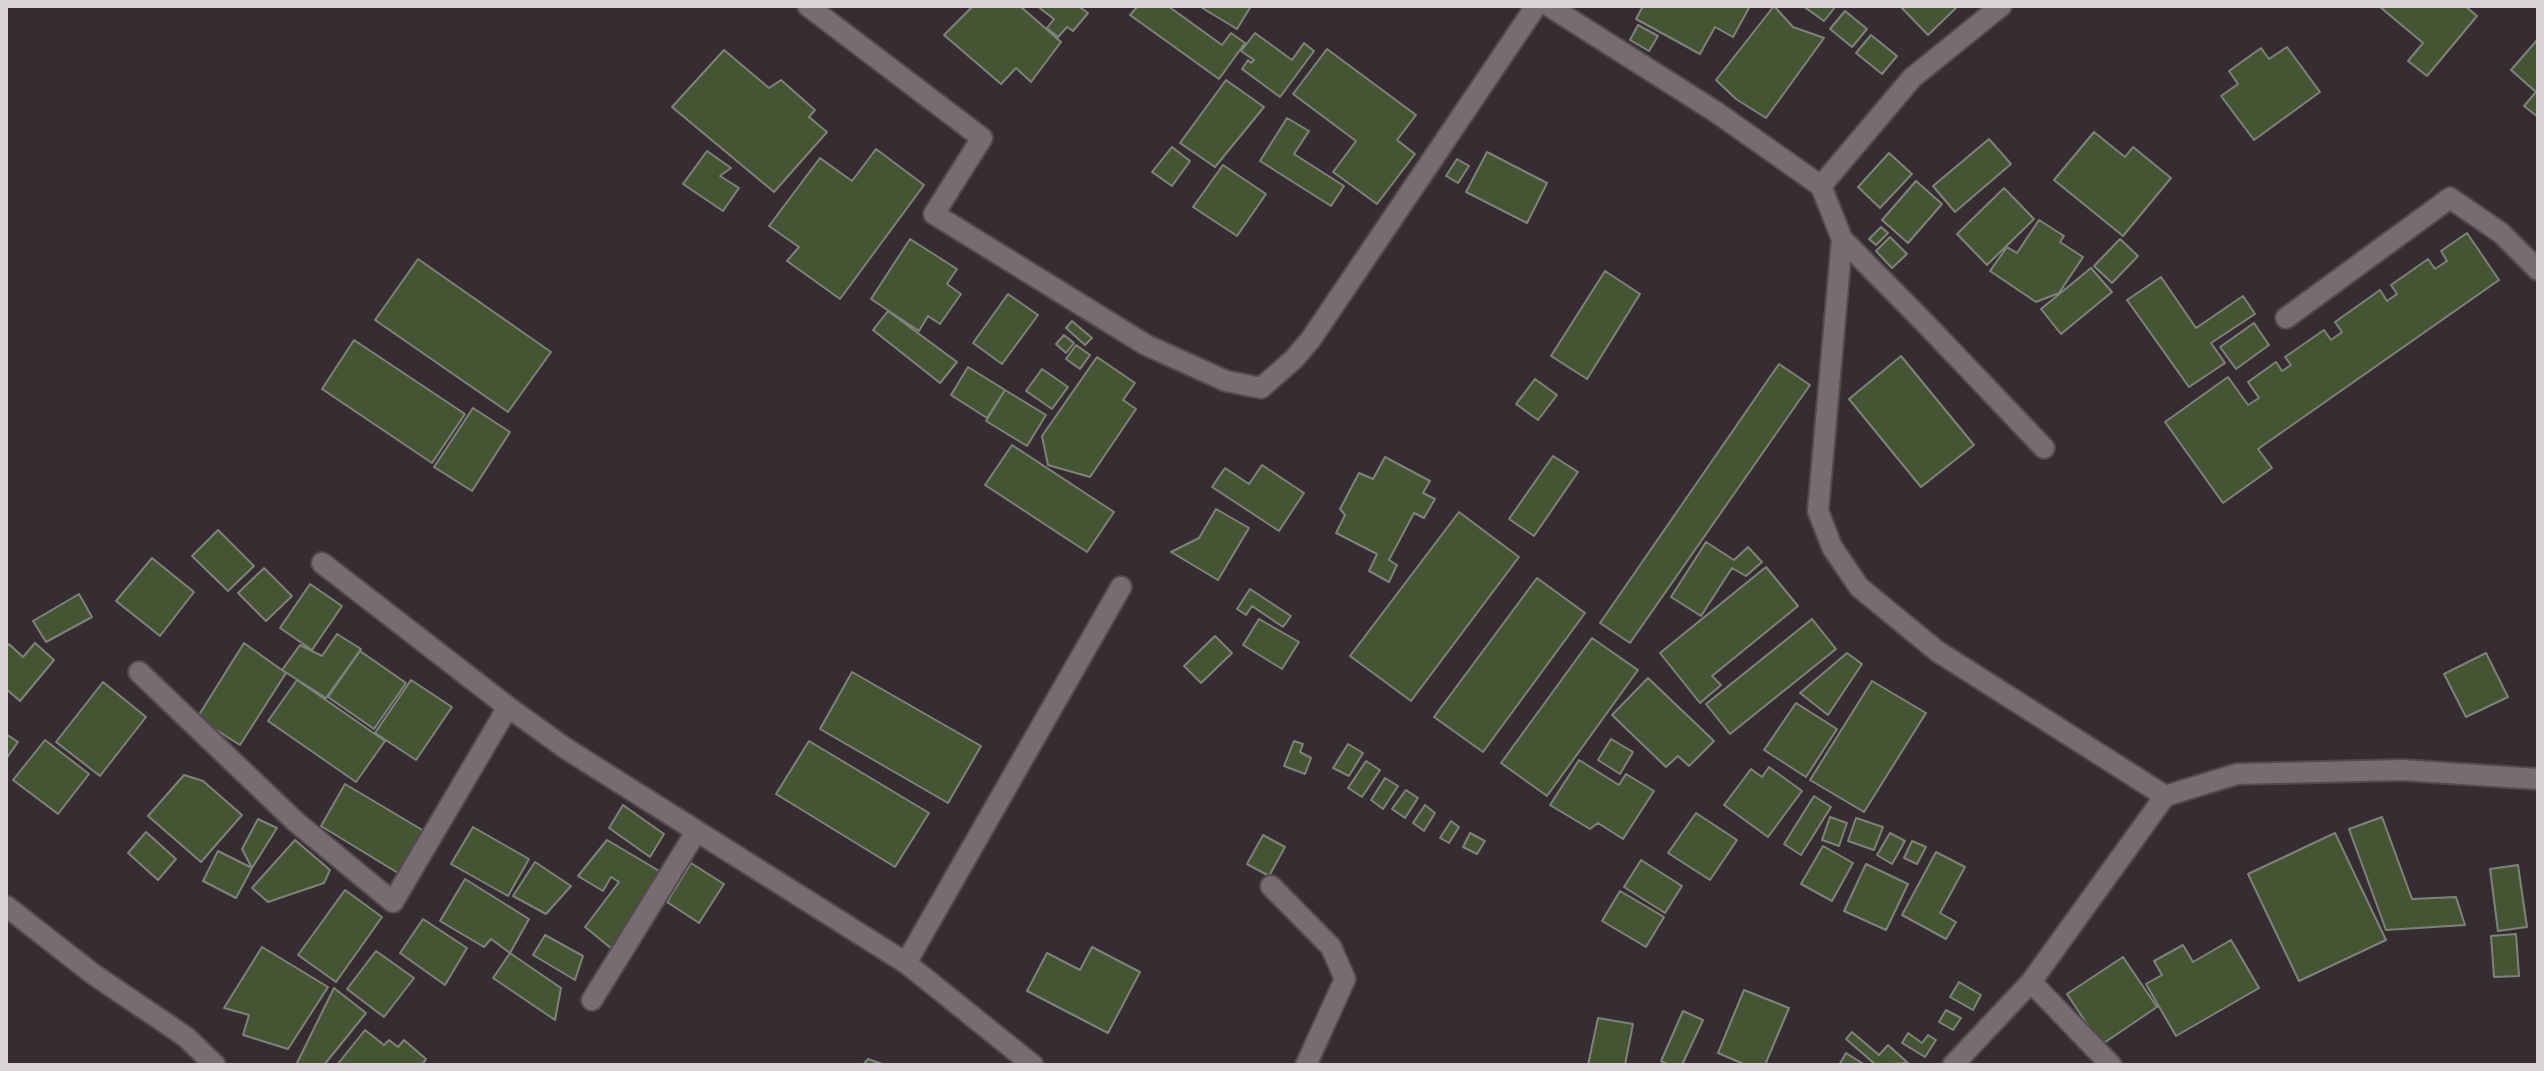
<!DOCTYPE html>
<style>
body{margin:0}
#map{position:relative;width:2544px;height:1071px;overflow:hidden;background:#352d32;font-family:Overpass,sans-serif}
canvas{display:block}
.frame{position:absolute;inset:0;border:8px solid #dad4d8;pointer-events:none}
</style>
<div id="map">
<canvas width="2544" height="1071"></canvas>
<div class="frame"></div>
</div>
<script>
const c = document.querySelector('canvas').getContext('2d');
c.lineJoin = 'round';
function fillPath(path, color) { c.fillStyle = color; c.fill(path, 'evenodd'); }
function trace(path, color, width, dash) { c.strokeStyle = color; c.lineWidth = width; c.lineCap = dash ? 'butt' : 'round'; c.setLineDash(dash || []); c.stroke(path); }
const building = new Path2D(`
 M973,6H1020L1061,42L1031,82L1016,68L1001,84L944,35Z
 M1037,6H1078L1088,13L1073,31L1067,27L1058,37L1047,28L1054,19Z
 M1138,6H1168L1222,45L1231,33L1245,43L1219,79L1130,15Z
 M1199,6H1251L1237,29Z
 M1643,6H1750L1733,37L1715,27L1700,54L1636,19Z
 M1774,6L1793,27L1824,38L1766,118L1736,99L1716,80Z
 M1803,6H1836L1824,21Z
 M1900,6H1958L1928,35Z
 M2465,6L2477,16L2427,76L2408,61L2423,43L2380,7Z
 M1845,11L1867,29L1852,47L1830,29Z
 M1638,25L1658,36L1649,51L1630,40Z
 M1255,33L1292,60L1304,43L1314,51L1280,97L1242,69L1248,60L1251,63L1254,60L1241,51Z
 M1871,35L1897,56L1882,74L1856,53Z
 M2538,39V117L2524,106L2536,92L2511,70Z
 M2287,47L2320,92L2254,140L2221,96L2238,84L2229,71L2261,48L2269,59Z
 M1327,49L1416,115L1397,140L1415,154L1377,204L1333,172L1356,141L1293,94Z
 M724,50L769,88L781,80L815,110L809,117L827,132L774,192L672,107Z
 M1226,80L1264,107L1215,167L1180,143Z
 M1287,118L1309,131L1294,154L1344,186L1331,206L1260,161Z
 M2094,132L2125,157L2133,147L2171,178L2123,236L2054,180Z
 M1989,139L2011,164L1955,212L1933,186Z
 M1172,147L1190,161L1172,186L1152,172Z
 M876,149L924,185L840,299L787,261L799,247L769,226L820,158L852,181Z
 M707,151L731,168L720,176L739,188L723,211L683,184Z
 M1487,152L1547,183L1527,223L1466,192Z
 M1889,153L1912,174L1880,208L1858,187Z
 M1457,159L1469,166L1458,183L1446,176Z
 M1223,165L1266,194L1237,236L1193,207Z
 M1916,181L1942,204L1908,243L1882,220Z
 M2004,188L2034,219L1987,265L1957,234Z
 M2039,220L2064,236L2060,242L2083,257L2059,293L2036,302L1990,271L2007,247L2017,253Z
 M1881,227L1888,233L1876,245L1869,239Z
 M2467,233L2499,280L2258,449L2272,468L2223,503L2165,422L2228,377L2248,405L2259,398L2248,382L2276,362L2282,371L2291,365L2285,357L2324,330L2331,340L2342,332L2335,322L2380,290L2387,301L2397,294L2391,285L2428,259L2435,269L2447,261L2441,251Z
 M1890,237L1907,254L1892,268L1876,251Z
 M910,239L957,269L947,284L961,294L940,324L928,316L919,331L871,299Z
 M2120,239L2138,256L2112,283L2094,266Z
 M418,259L551,352L508,412L375,320Z
 M2091,268L2112,292L2061,334L2041,309Z
 M1605,271L1640,294L1587,379L1551,356Z
 M2161,277L2196,328L2243,296L2255,314L2211,343L2225,363L2189,387L2127,300Z
 M1008,294L1038,315L1002,364L973,343Z
 M888,311L957,362L940,383L873,330Z
 M1072,321L1092,338L1085,345L1066,328Z
 M2254,323L2269,345L2236,369L2220,347Z
 M1064,335L1074,343L1066,353L1056,344Z
 M354,340L465,414L432,463L322,389Z
 M1076,345L1090,355L1080,369L1066,359Z
 M1901,356L1974,445L1921,487L1849,399Z
 M1097,357L1135,383L1123,400L1136,409L1090,477L1048,465L1042,436Z
 M1779,364L1810,385L1630,643L1600,623Z
 M968,367L1005,390L987,418L951,395Z
 M1042,369L1068,387L1052,409L1026,391Z
 M1535,379L1557,395L1538,420L1516,404Z
 M1005,390L1046,415L1027,446L986,421Z
 M473,408L510,432L472,491L434,467Z
 M1012,445L1114,512L1087,552L985,485Z
 M1553,456L1578,472L1534,536L1509,519Z
 M1385,457L1430,481L1423,493L1435,499L1424,518L1414,513L1389,560L1397,565L1389,582L1369,571L1377,554L1336,533L1345,515L1340,509L1359,473L1373,479Z
 M1262,465L1304,493L1279,531L1212,487L1225,468L1249,484Z
 M1216,509L1249,528L1218,580L1171,552L1199,538Z
 M1459,512L1519,557L1411,701L1350,656Z
 M218,530L254,566L228,591L192,556Z
 M1706,542L1734,560L1748,547L1762,562L1746,576L1732,568L1701,616L1671,597Z
 M152,558L194,592L160,636L116,601Z
 M1766,567L1798,606L1712,676L1721,685L1700,703L1660,653Z
 M264,568L292,596L266,621L238,593Z
 M1537,578L1585,613L1483,752L1434,717Z
 M310,584L342,606L312,650L280,628Z
 M1250,589L1291,616L1283,627L1252,606L1246,615L1237,609Z
 M79,594L92,617L46,642L33,621Z
 M1259,619L1299,642L1282,669L1243,645Z
 M1812,619L1836,649L1730,734L1706,704Z
 M337,634L361,649L326,698L282,670L300,645L322,656Z
 M1215,636L1232,653L1201,683L1184,666Z
 M1592,638L1638,670L1547,796L1501,763Z
 M35,643L54,660L20,701L6,689V648L9,644L23,657Z
 M244,643L286,673L240,745L197,718Z
 M360,651L406,683L374,729L328,697Z
 M1847,653L1862,664L1828,715L1800,693Z
 M2486,653L2508,697L2466,717L2444,674Z
 M852,672L981,746L948,803L820,729Z
 M1648,678L1714,741L1689,766L1678,756L1666,767L1612,715Z
 M297,680L385,741L356,782L268,721Z
 M411,680L452,707L416,760L375,733Z
 M1872,681L1926,713L1864,812L1810,780Z
 M103,682L146,717L100,776L56,742Z
 M1796,703L1837,729L1806,777L1764,750Z
 M6,734L18,742L6,759Z
 M1611,739L1633,752L1620,774L1598,760Z
 M45,740L89,774L58,814L13,780Z
 M809,741L929,813L895,867L776,794Z
 M1294,741L1303,744L1300,752L1311,758L1305,774L1284,766Z
 M1348,744L1363,753L1349,776L1333,768Z
 M1579,760L1619,785L1626,774L1654,791L1623,839L1598,823L1590,829L1550,805Z
 M1366,761L1380,770L1362,797L1348,788Z
 M1769,767L1802,791L1768,837L1724,805L1751,769L1762,777Z
 M184,775L203,781L242,815L201,862L148,816Z
 M1385,778L1398,786L1383,809L1371,800Z
 M345,784L424,831L398,873L321,826Z
 M1406,790L1418,798L1405,818L1392,809Z
 M1814,796L1831,807L1801,855L1784,844Z
 M623,805L664,834L650,857L609,828Z
 M1425,805L1435,813L1424,831L1413,823Z
 M1696,813L1737,840L1710,880L1668,853Z
 M1830,817L1847,823L1839,846L1822,840Z
 M2382,817L2412,899L2456,897L2465,925L2386,930L2349,829Z
 M1856,818L1883,827L1874,850L1848,841Z
 M258,819L277,828L252,868L242,849Z
 M1451,821L1459,827L1449,843L1440,838Z
 M473,827L529,859L508,896L451,864Z
 M146,832L176,859L158,880L128,853Z
 M1470,833L1485,841L1477,854L1463,847Z
 M1890,833L1905,841L1892,864L1877,855Z
 M2335,833L2386,940L2299,981L2248,874Z
 M1263,835L1285,847L1269,876L1247,864Z
 M295,840L330,870L324,883L268,902L252,888Z
 M607,840L661,872L612,949L585,927L619,882L611,877L603,891L578,876Z
 M1912,841L1926,847L1917,864L1904,858Z
 M1823,846L1853,863L1832,901L1801,884Z
 M218,851L252,868L236,898L203,881Z
 M1936,852L1965,867L1940,913L1956,922L1946,939L1902,915Z
 M1641,860L1682,886L1665,913L1624,887Z
 M535,862L571,886L546,914L513,896Z
 M691,863L724,884L699,923L667,902Z
 M1866,864L1908,884L1886,930L1844,911Z
 M2518,865L2527,927L2498,931L2490,869Z
 M465,879L529,919L510,953L491,939L484,947L440,921Z
 M345,890L382,917L336,982L298,955Z
 M1620,891L1664,917L1646,947L1602,921Z
 M423,919L467,948L445,985L400,953Z
 M2516,934L2519,976L2494,977L2491,936Z
 M545,935L583,956L575,980L533,955Z
 M2231,940L2259,988L2176,1036L2146,984L2162,975L2154,961L2183,945L2193,962Z
 M262,947L328,987L288,1049L243,1035L249,1015L224,1008Z
 M1092,947L1140,972L1108,1033L1027,991L1047,953L1080,970Z
 M376,951L414,978L384,1017L347,989Z
 M510,953L561,988L555,1020L493,978Z
 M2123,957L2157,1007L2101,1045L2067,994Z
 M1959,982L1981,995L1973,1010L1950,997Z
 M334,988L366,1013L324,1065H296Z
 M1744,990L1789,1008L1765,1065H1746L1718,1053Z
 M1946,1010L1961,1018L1953,1030L1939,1022Z
 M1683,1011L1703,1020L1682,1065H1669L1661,1061Z
 M1598,1018L1633,1024L1625,1065H1588Z
 M365,1030L384,1045L389,1040L398,1047L404,1040L426,1059L422,1065H337Z
 M1852,1032L1879,1055L1888,1045L1908,1063L1876,1065L1846,1039Z
 M1908,1033L1922,1043L1928,1035L1936,1040L1925,1057L1902,1043Z
 M1846,1053L1865,1065H1839Z
 M868,1059L885,1065H863Z`);
fillPath(building, '#455533');
trace(building, '#7e837a', 2);
const minor = new Path2D(`
 M808,6L982,138L934,214L1146,345L1226,381L1261,388L1294,359L1311,339L1536,6
 M1549,6L1716,112L1821,186L1842,239L1818,511L1832,547L1859,587L1937,651L2165,796
 M1821,186L1912,78L2001,6
 M1842,239L1924,322L2044,448
 M2286,318L2450,198L2501,233L2538,270
 M322,563L508,707L565,748L906,963L1033,1065
 M139,672L296,822L393,902L508,707
 M1271,886L1331,947L1345,979L1306,1065
 M6,906L93,974L186,1037L215,1065
 M906,963L1121,587
 M2031,982L2111,1065
 M592,1000L696,832
 M1953,1065L2031,982L2165,796L2237,774L2402,770L2538,779`);
trace(minor, '#524a4f', 24);
trace(minor, '#766c72', 20);
</script>
